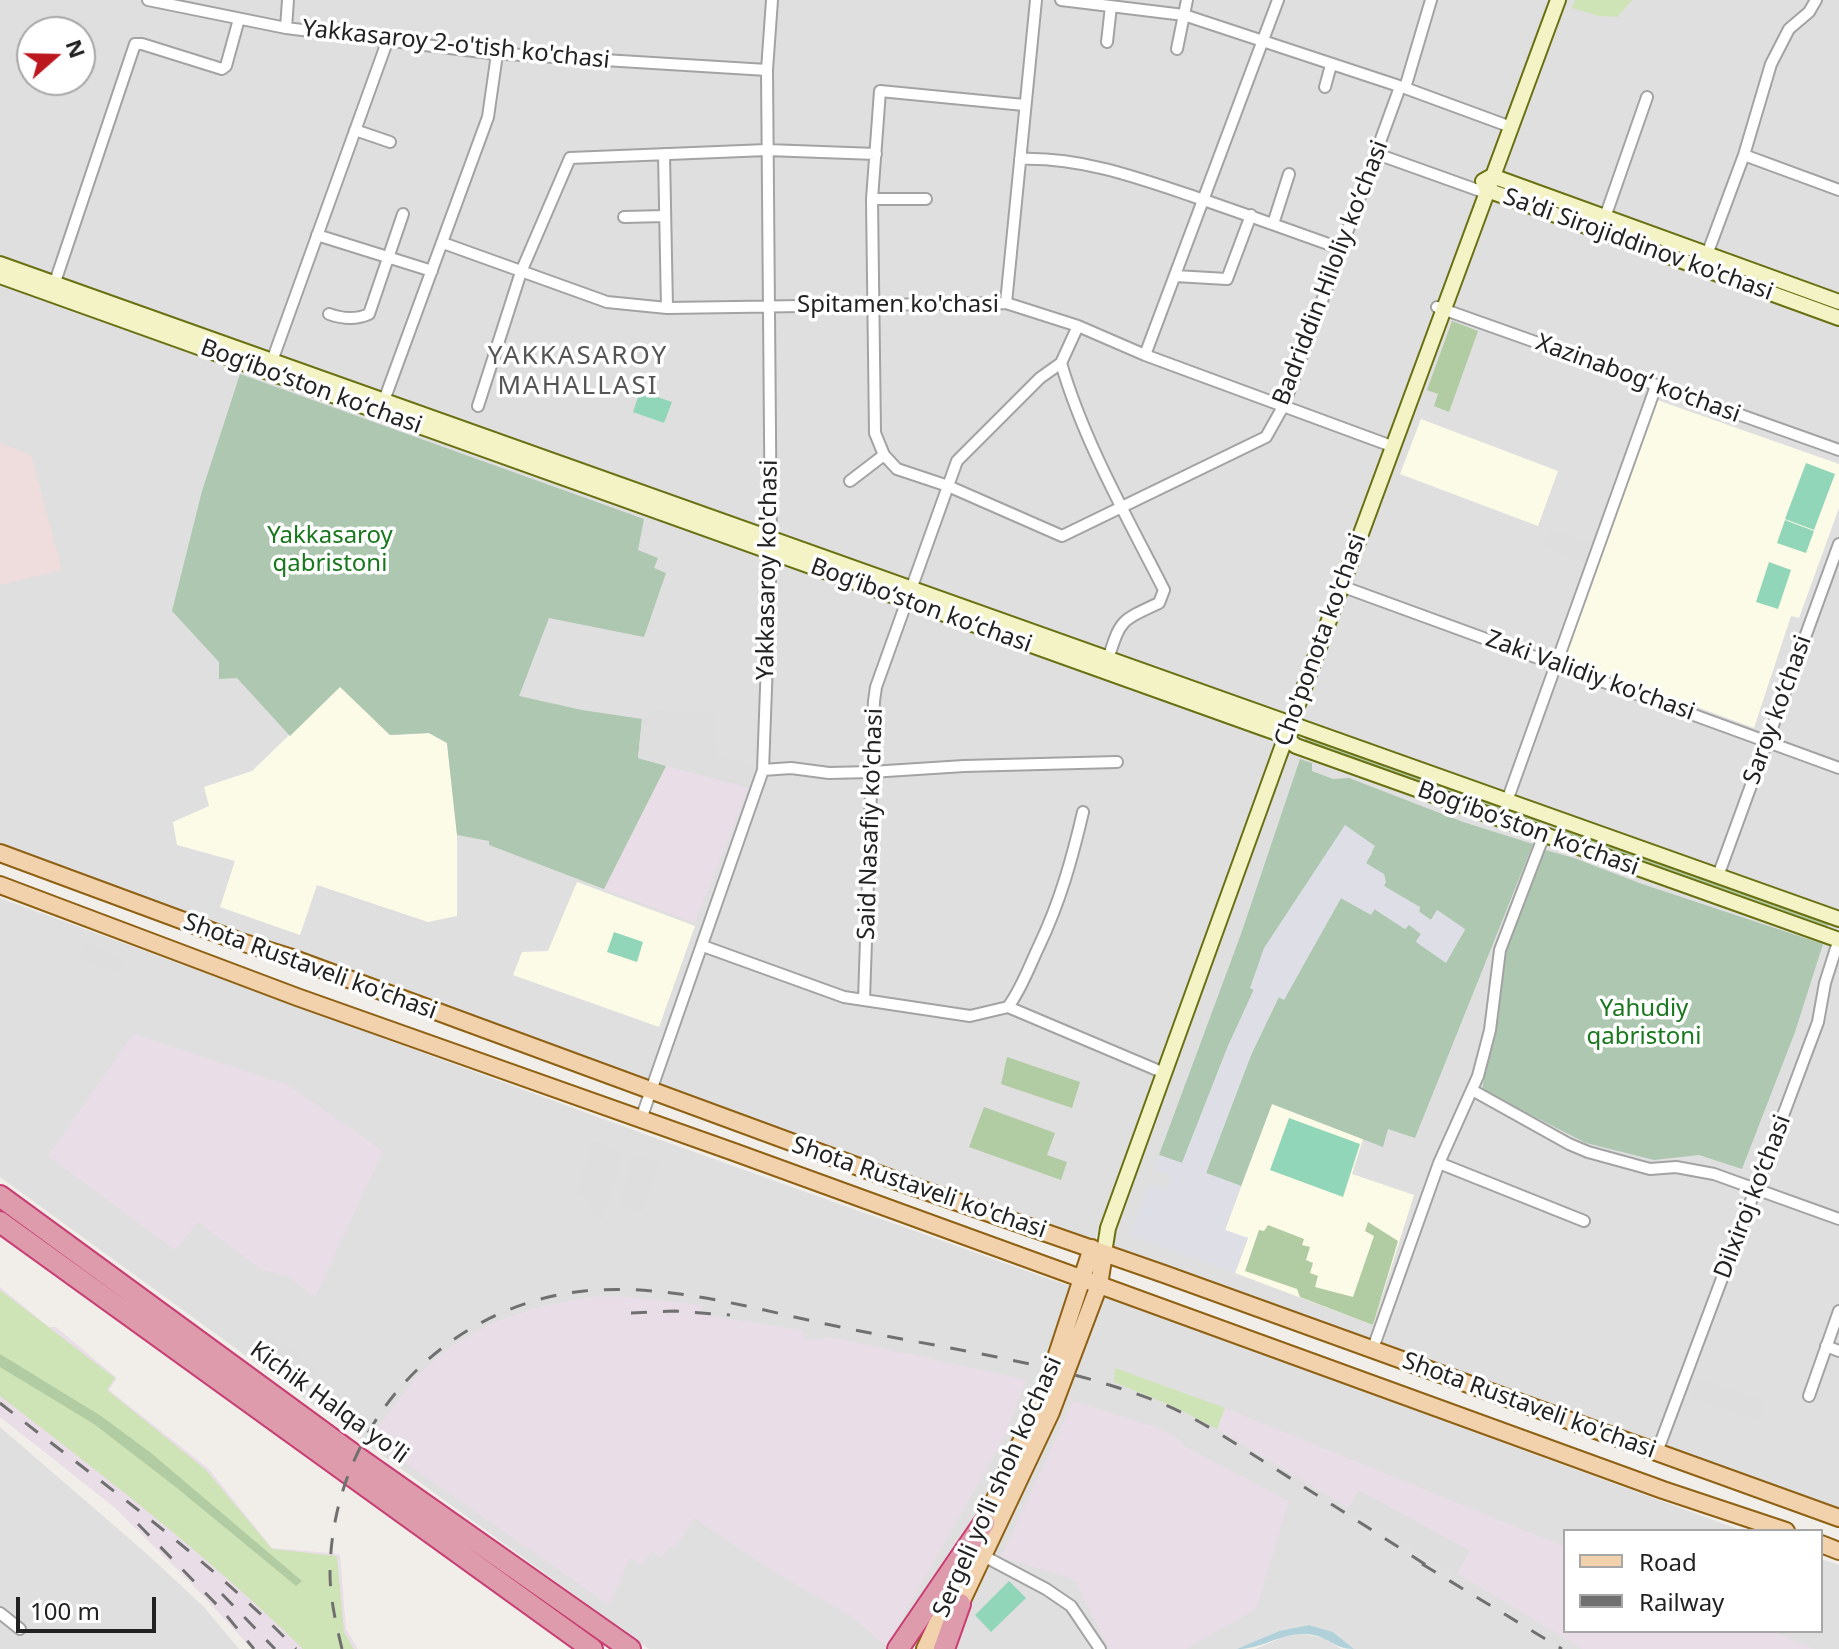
<!DOCTYPE html>
<meta charset="utf-8">
<style>
body{margin:0}
#map{position:relative;width:1839px;height:1649px;overflow:hidden;background:#f1eeea;font-family:"Noto Sans",sans-serif}
canvas{display:block}
.legend{position:absolute;left:1563px;top:1529px;width:260px;height:104px;box-sizing:border-box;background:#fff;border:2px solid #a7a7a7;margin:0;padding:10px 14px;list-style:none;font-size:24px;color:#222}
.legend li{display:flex;align-items:center;gap:16px;height:40px}
.legend b{width:40px;border:2px solid #a7a7a7}
.north{position:absolute;left:16px;top:16px;width:80px;height:80px;box-sizing:border-box;background:#fff;border:2px solid #a7a7a7;border-radius:50%;rotate:70deg;font-size:22px;font-weight:700;line-height:32px;text-align:center;color:#222}
.north::after{content:'';display:block;margin:auto;width:28px;height:36px;background:#bc171e;clip-path:polygon(50% 0,100% 100%,50% 72%,0 100%)}
.scale{position:absolute;left:16px;top:1597px;width:140px;height:36px;box-sizing:border-box;border:4px solid #222;border-top:0;padding-left:10px;font-size:24px;line-height:28px;white-space:nowrap;color:#222;-webkit-text-stroke:6px #fff;paint-order:stroke}
</style>
<div id="map">
<canvas width="1839" height="1649"></canvas>
<ul class="legend">
<li><b style="height:10px;background:#f2d2ad"></b>Road</li>
<li><b style="height:10px;background:#707070"></b>Railway</li>
</ul>
<div class="north">N</div>
<div class="scale">100 m</div>
</div>
<script>
const c = document.querySelector('canvas').getContext('2d');
c.lineJoin = 'round';
function fillPath(path, color) { c.fillStyle = color; c.fill(path, 'evenodd'); }
function trace(path, color, width, dash) { c.strokeStyle = color; c.lineWidth = width; c.lineCap = dash ? 'butt' : 'round'; c.setLineDash(dash || []); c.stroke(path); }
function drawText(font, color, halo, rows, align = 'center') {
  c.font = font + ' "Noto Sans",sans-serif'; c.lineWidth = 7; c.setLineDash([]); c.textBaseline = 'middle'; c.strokeStyle = halo; c.fillStyle = color; for (const [text, x, y, turn = 0] of rows) {
    c.save(); c.translate(x, y); c.rotate((+turn || 0) * Math.PI / 180); c.textAlign = isNaN(turn) ? turn : align; if (halo) c.strokeText(text, 0, 0); c.fillText(text, 0, 0); c.restore();
  }
}
fillPath(new Path2D(`
 M0,0H1839V1518L1104,1253L1157,1088L1120,1170L1092,1248L0,853ZM32,32H80V80H32Z
 M0,898L658,1139L1049,1279L1109,1298L1743,1531H1565V1631H1821V1559L1839,1565V1649H1354L1333,1632L1309,1625L1279,1631L1237,1649H649L0,1177Z
 M0,1427L147,1554L204,1607L239,1649H0Z
 M1303,1634L1324,1638L1341,1649H1255L1284,1637Z`), '#e0dfdf');
fillPath(new Path2D(`
 M0,443L31,455L62,570L0,585Z`), '#efdcdc');
fillPath(new Path2D(`
 M666,766L749,788L695,923L604,889Z
 M133,1034L288,1085L383,1151L315,1297L288,1276L262,1270L198,1222L175,1250L48,1156Z
 M0,1287L49,1327H56L117,1378L109,1390L208,1468L272,1548L340,1554L346,1629L358,1649H252L190,1582L114,1507L0,1417Z
 M591,1297H627L702,1305V1315L802,1330L805,1341L831,1337L1026,1380L1005,1436L886,1646L851,1616L776,1573L694,1518L675,1548L670,1546L662,1558L651,1551L643,1565L630,1558L609,1605L370,1438L418,1374L452,1346L492,1323L543,1306Z
 M1073,1401L1159,1428L1183,1442L1182,1445L1289,1501L1256,1609L1186,1649H1109L1076,1583L1070,1578L1001,1557Z
 M1225,1408L1565,1547V1631H1771L1814,1649H1583L1217,1429Z`), '#e9dde7');
fillPath(new Path2D(`
 M1657,400L1839,464V508L1799,618L1791,616L1754,728L1564,658Z
 M1421,419L1558,471L1538,526L1400,474Z
 M340,686L390,735L429,733L447,743L457,835V916L428,922L317,885L300,935L220,907L235,861L177,845L173,822L209,806L204,787L252,771Z
 M577,882L695,926L659,1027L513,975L522,952L548,951Z
 M1272,1104L1363,1139L1352,1174L1414,1195L1373,1325L1235,1273L1248,1238L1225,1230Z`), '#fcfbe8');
fillPath(new Path2D(`
 M1575,0H1632L1617,17L1599,16L1572,8Z
 M0,1290L115,1378L107,1390L206,1470L272,1549L337,1556L344,1632L354,1649H303C209,1556 104,1476 0,1396Z
 M1115,1368L1225,1408L1217,1429L1177,1408L1114,1382Z`), '#cfe4b6');
fillPath(new Path2D(`
 M1452,321L1478,331L1449,412L1434,406L1438,394L1427,390Z
 M1306,736L1538,818L1540,823L1536,826L1303,744Z
 M1561,825L1827,919L1829,925L1825,928L1558,836L1555,828Z
 M1007,1057L1080,1082L1072,1108L1001,1084Z
 M984,1107L1055,1133L1047,1155L1067,1162L1061,1180L969,1147Z
 M1368,1222L1398,1241L1373,1325L1300,1297L1297,1289L1245,1271L1259,1230L1264,1231L1268,1225L1304,1239L1302,1245L1310,1247L1306,1260L1313,1263L1310,1273L1318,1276L1315,1287L1353,1297L1374,1236L1365,1231Z
 M0,1354L101,1416L151,1453L302,1581L296,1586L177,1488L94,1424L0,1367Z`), '#b1cba3');
fillPath(new Path2D(`
 M240,374L644,519L638,550L658,558L654,568L666,573L644,637L549,618L519,696L582,710L642,719L638,758L666,766L604,889L489,845V841L457,835L447,743L429,733L390,735L340,687L290,736L237,678L219,679V662L172,611L202,491Z
 M1300,759L1312,763V771L1333,779L1349,778L1463,822L1533,844L1415,1138L1388,1129L1383,1147L1272,1104L1241,1186L1206,1173L1251,1055L1279,997L1284,999L1341,898L1370,914L1374,909L1405,929L1409,924L1421,934L1416,941L1446,962L1465,930L1437,910L1431,920L1384,886V880L1366,863L1372,853L1345,825L1250,988L1254,989L1228,1046L1182,1163L1159,1155L1241,934Z
 M1542,849L1574,858L1642,884L1823,944L1795,1032L1742,1169L1699,1155L1654,1160L1586,1143L1482,1090C1490,1050 1492,1008 1502,967C1511,927 1527,888 1542,849Z`), '#adc7b0');
fillPath(new Path2D(`
 M640,391L672,402L664,423L633,412Z
 M1806,463L1835,474L1814,530L1785,519Z
 M1785,520L1814,531L1806,553L1777,543Z
 M1769,562L1791,570L1778,609L1756,602Z
 M614,932L643,942L637,962L607,952Z
 M1289,1118L1360,1144L1343,1197L1270,1170Z
 M1009,1581L1026,1598L991,1632L975,1615Z`), '#92d6b9');
fillPath(new Path2D(`
 M1550,528L1593,544L1586,563L1542,547Z
 M658,711L716,712L717,756L754,764L749,788L638,758L642,719Z
 M84,943L124,958L118,973L79,958Z
 M593,1141L624,1152L602,1220L595,1217L584,1198L576,1194Z
 M634,1154L659,1161L642,1213L618,1205Z
 M270,1334L319,1370L309,1384L259,1348Z
 M1697,1378L1765,1401L1758,1421L1690,1398Z
 M1359,1490L1470,1551L1456,1575L1348,1509Z`), '#dedede');
fillPath(new Path2D(`
 M1345,825L1375,846L1366,863L1384,874L1386,882L1384,886L1420,907L1419,913L1431,920L1437,910L1465,929L1446,963L1416,942L1421,934L1409,925L1405,929L1375,909L1371,915L1341,898L1284,1000L1278,997L1251,1055L1206,1173L1241,1186L1225,1230L1248,1238L1235,1273L1130,1235L1149,1184L1166,1190L1171,1175L1154,1169L1159,1155L1182,1163L1228,1046L1254,990L1250,988L1264,948Z`), '#dedee7');
fillPath(new Path2D(`
 M1309,1625L1333,1632L1354,1649C1333,1649 1328,1635 1306,1634C1281,1633 1262,1649 1237,1649L1279,1631Z`), '#b0d1d9');
const street = new Path2D(`
 M148,0L286,28L490,53L767,70
 M1061,0L1184,15L1405,88L1511,127
 M286,28L288,0
 M1107,42L1111,6
 M1177,49L1187,0
 M1325,87L1331,65
 M1405,88L1431,0
 M1024,105L880,91L872,199L875,433L884,455L897,469L948,486L1062,536L1266,437L1284,405L1400,87
 M355,130L390,142
 M664,154L667,308
 M1377,154L1486,193
 M1744,155L1839,190
 M1020,159C1080,157 1136,177 1192,196C1242,213 1292,231 1342,249
 M872,199H926
 M624,217L665,216
 M1603,223L1647,97
 M1273,224L1289,174
 M317,235L432,271
 M443,243L607,302L667,308L1006,303L1078,326L1145,355L1386,444
 M1702,268L1744,155L1771,64L1789,29L1809,12L1816,0
 M1175,276L1227,279L1251,215
 M53,288L135,44H142L222,69L226,66L239,19
 M1006,303L1036,0
 M1437,307L1839,450
 M329,314C343,319 356,320 369,314L403,214
 M1145,355L1278,0
 M272,361L387,42
 M1061,363C1084,442 1127,517 1164,590L1159,603C1118,622 1121,620 1107,662
 M382,406L488,117L497,54
 M478,406L521,272L570,158L767,150L876,154
 M850,481L884,455
 M1341,586L1839,768
 M763,770L791,768L829,773L871,772L964,766L1117,762
 M1507,801L1656,386
 M1718,876L1839,544
 M703,946L844,997L970,1016L1008,1007L1157,1070
 M864,1000L874,701L876,687L957,461L1040,378L1061,363L1078,326
 M1008,1007C1022,988 1029,967 1039,946C1060,902 1072,859 1083,812
 M1472,1090L1569,1144L1588,1152L1650,1169L1676,1167L1714,1174L1839,1219
 M641,1119L763,770L771,552L767,70L772,0
 M1439,1163L1584,1221
 M1826,1346L1839,1351
 M1372,1351L1439,1163L1478,1076L1490,1030L1500,950L1544,835
 M1809,1396L1839,1311
 M1657,1452L1818,1022L1825,983L1839,939
 M980,1554L1046,1589L1071,1606L1100,1649
 M0,1613L20,1629`);
const secondary = new Path2D(`
 M0,264L1839,919
 M0,276L1263,728L1280,734L1296,746L1839,940
 M1839,302L1492,176L1483,181L1487,190L1839,318
 M1104,1253L1108,1228L1280,753L1558,0`);
const primary = new Path2D(`
 M0,853L238,941L289,957L897,1181L1164,1274L1839,1518
 M0,885L297,997L734,1152L1663,1490L1786,1531
 M980,1532L1047,1385L1092,1248
 M1821,1544L1839,1551
 M956,1613L1051,1412L1099,1285L1104,1253
 M925,1649L967,1560`);
const highway = new Path2D(`
 M0,1196L354,1455L630,1649
 M0,1222L592,1649
 M898,1649L984,1523
 M944,1649L960,1604`);
trace(street, '#a3a3a3', 14);
trace(secondary, '#697012', 18);
trace(primary, '#8e6012', 20);
trace(highway, '#c83d73', 24);
trace(street, '#fff', 10);
trace(secondary, '#f3f3c5', 14);
trace(primary, '#f2d2ad', 16);
trace(highway, '#de9bab', 20);
trace(new Path2D(`
 M631,1313L674,1311L730,1315
 M0,1403C100,1482 207,1557 296,1649
 M138,1524L222,1610L254,1649
 M1422,1564L1562,1649
 M222,1594L275,1649
 M342,1649C336,1624 330,1598 330,1573C331,1429 441,1306 584,1291C674,1282 767,1313 855,1330C955,1350 1060,1364 1156,1401C1195,1416 1231,1441 1266,1463C1322,1498 1377,1533 1432,1569`), '#707070', 3, [16, 16]);
drawText('24px', '#222', '#fff', [
 ["Yakkasaroy 2-o'tish ko'chasi",456,45,6],
 ["Sa'di Sirojiddinov ko'chasi",1638,245,20],
 ["Badriddin Hiloliy koʻchasi",1331,273,-69],
 ["Spitamen ko'chasi",898,305],
 ["Xazinabog‘ ko‘chasi",1638,379,20],
 ["Bogʻiboʻston koʻchasi",311,387,20],
 ["Yakkasaroy ko'chasi",768,570,-89],
 ["Bogʻiboʻston koʻchasi",921,606,20],
 ["Cho'ponota ko'chasi",1321,640,-70],
 ["Zaki Validiy ko'chasi",1590,676,20],
 ["Saroy ko‘chasi",1778,710,-70],
 ["Said Nasafiy ko'chasi",871,824,-88],
 ["Bogʻiboʻston koʻchasi",1528,829,20],
 ["Shota Rustaveli ko'chasi",310,967,20],
 ["Shota Rustaveli ko'chasi",919,1188,19],
 ["Dilxiroj ko‘chasi",1753,1197,-69],
 ["Kichik Halqa yo'li",329,1403,36],
 ["Shota Rustaveli ko'chasi",1529,1406,20],
 ["Sergeli yo‘li shoh ko‘chasi",998,1487,-66]
]);
drawText('24px', '#19771d', '#fff', [
 ["Yakkasaroy",330,536],
 ["qabristoni",330,564],
 ["Yahudiy",1644,1009],
 ["qabristoni",1644,1037]
]);
c.letterSpacing = '2px';
drawText('26px', '#555', '#fff', [
 ["YAKKASAROY",578,357],
 ["MAHALLASI",578,387]
]);
c.letterSpacing = '0px';
</script>
